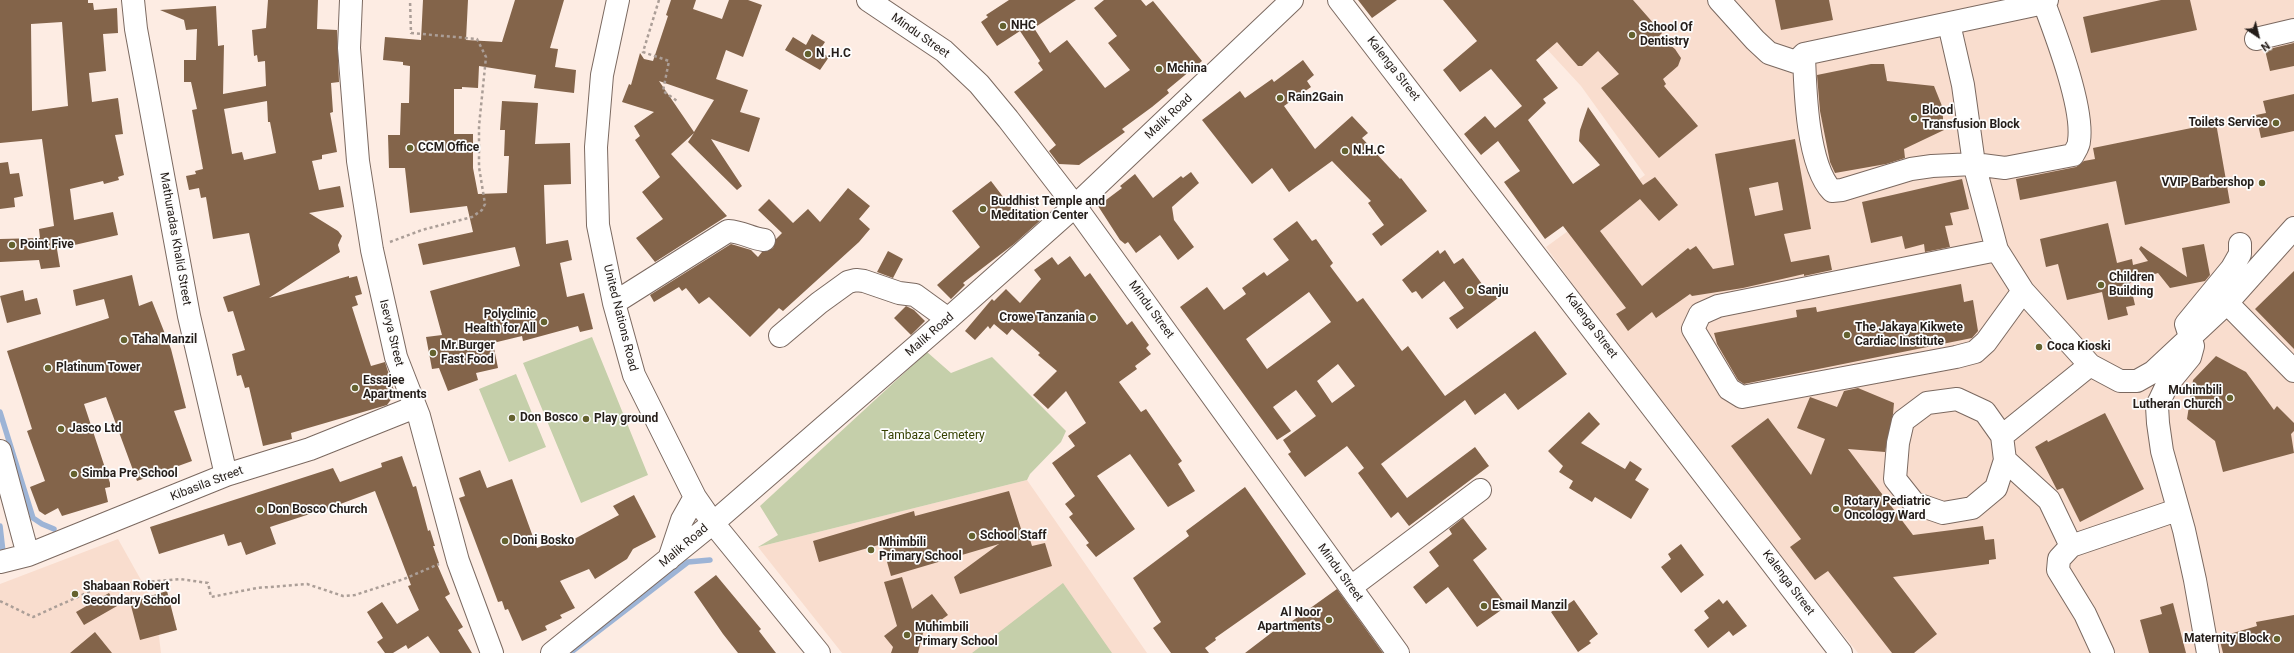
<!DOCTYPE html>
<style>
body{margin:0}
#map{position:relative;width:2294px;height:653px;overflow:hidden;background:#fdece3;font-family:Roboto,sans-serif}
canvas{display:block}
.north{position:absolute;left:2238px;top:16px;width:40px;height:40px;-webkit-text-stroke:3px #fdfdfd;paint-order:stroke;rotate:145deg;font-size:11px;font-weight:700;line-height:16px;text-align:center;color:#241d19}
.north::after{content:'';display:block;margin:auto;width:14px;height:18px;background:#241d19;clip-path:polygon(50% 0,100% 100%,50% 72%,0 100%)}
</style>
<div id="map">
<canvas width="2294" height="653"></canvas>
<div class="north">N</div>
</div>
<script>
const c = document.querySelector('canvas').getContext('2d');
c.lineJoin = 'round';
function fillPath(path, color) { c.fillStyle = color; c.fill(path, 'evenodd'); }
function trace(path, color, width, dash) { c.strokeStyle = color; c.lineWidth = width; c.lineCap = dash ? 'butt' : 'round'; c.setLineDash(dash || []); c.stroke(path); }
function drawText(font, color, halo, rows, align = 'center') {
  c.font = font + ' Roboto,sans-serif'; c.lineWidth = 3.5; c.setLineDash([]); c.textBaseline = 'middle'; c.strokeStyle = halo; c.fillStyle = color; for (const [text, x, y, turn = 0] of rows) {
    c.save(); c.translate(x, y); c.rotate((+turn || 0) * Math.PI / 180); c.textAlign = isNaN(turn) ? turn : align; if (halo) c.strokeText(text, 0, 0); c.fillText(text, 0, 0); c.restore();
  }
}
fillPath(new Path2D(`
 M1513,0H2294V653H1858L1739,507L1723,480L1692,445L1635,371L1546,247L1645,175L1581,86L1507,6Z
 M1027,480L1147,653H842L758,547Z
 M118,539L155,605L161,653H0V584Z`), '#f9ddce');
fillPath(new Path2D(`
 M592,337L648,475L581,503L523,363Z
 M927,352L951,373L992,357L1066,431L1061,442L1030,474L1027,480L758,547L778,535L760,506Z
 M516,374L546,447L509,462L479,389Z
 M1063,583L1112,653H972Z`), '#c5cfaa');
trace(new Path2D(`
 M0,412L33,518L42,524L54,529
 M0,526L3,552H0
 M570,653L688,562L710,560`), '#9db4d6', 5.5);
fillPath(new Path2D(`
 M0,0H88V3H93L94,10L117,8L118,33L103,34L106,71L89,73L92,102L118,98L123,134L115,135L124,175L118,177L119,180L104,184L103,181L70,189L74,220L113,212L118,235L57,249L60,267L41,269L39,260L0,262V239L40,238L39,229L54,226L42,139L0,143ZM62,22L68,106L32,111L31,24Z
 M268,0H318L317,29L337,30L339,82L331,83L333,112L330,113L337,152L322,155V159L312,161L319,190L340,186L344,207L309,213L338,231L342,236L338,245L340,252L269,298L349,276V278L357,276L362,294L355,296L358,305L352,307L365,348L371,366L385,362L395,394L387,405L291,433L292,439L263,446L249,387L245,388L241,375L237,376L232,354L245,350L233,311L228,312L223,297L260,285L249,233L213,239L206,197L201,198L199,188L189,190L186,176L196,174L195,171L203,169L192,110L197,109L191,82H184V60H196L197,29L186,30L184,20L160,10L216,6L218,46L224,45L223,94L266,86L265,61L258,62L257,55L254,56L252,30L266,28ZM267,101L268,122H270L276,153L244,160L242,152L232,154L224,109Z
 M423,0H468L466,40L502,42L515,0H564L550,48L558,49L555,67L576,70L574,93L534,88L536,75L479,66L478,88L462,87V89H454V134H473V168L478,194L507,193L509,156H504L505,130H500L502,101L538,103L535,144L570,143L571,184L544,185L546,244L568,240L572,260L560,263L567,297L584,293L593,329L580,332L578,326L523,341L522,336L493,343L498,368L476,373L478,380L448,391L439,368L432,369L426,337L442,335L430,291L520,266L515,247L423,265L418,244L473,232L467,206L410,213L405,168H389L388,135H400L401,103H409L410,66L403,65V62L383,60L385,37L421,40Z
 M671,0H696L693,9L722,19L729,0H748L762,5L743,57L726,50L716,79L748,90L740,112L760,118L749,152L711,139L742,186L737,190L688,142L694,133L671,154L727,216L655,262L636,238L663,219L642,192L660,177L635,140L640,136L634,126L654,112L622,102L629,84L631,85L640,53L644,59L653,61L668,16L666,15ZM659,81L714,100L694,132Z
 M1009,0H1076L1034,28L1050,53L1067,40L1105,88L1130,70L1108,43L1117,36L1094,8L1104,0H1141L1146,6L1153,1L1202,61L1167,90L1169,93L1152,107L1122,129L1125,132L1079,165L1059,164L1049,151L1056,145L1014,92L1043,70L1038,63L1040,61L1020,31L997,46L981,22L988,17L986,15Z
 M1358,0H1397L1372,18Z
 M1443,0H1633L1662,33L1659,36L1675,49L1681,58L1678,66L1663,79L1666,84L1664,86L1698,126L1659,158L1601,88L1619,74L1598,51L1582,66H1578L1557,42L1536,60L1558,88L1543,99L1546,103L1528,120L1573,184L1600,165L1579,141L1580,130L1588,107L1643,185L1655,177L1678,205L1659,221L1640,199L1600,231L1642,286L1688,248L1690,250L1696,246L1713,269L1734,265L1715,154L1795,139L1811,229L1784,234L1791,262L1829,255L1832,270L1804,276V274L1743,288L1692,296L1690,294L1656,318L1652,312L1628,331L1616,314L1626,308L1563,226L1545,239L1504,182L1520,171L1498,141L1481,155L1464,134L1485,116L1495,128L1522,106L1491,69L1460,92L1443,70L1477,41ZM1778,182L1783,210L1755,216L1749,188Z
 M1775,0H1829L1833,20L1781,30Z
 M2161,0H2190L2197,30L2091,53L2083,17Z
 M812,34L825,42L819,51L829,57L820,70L785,50L793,37L806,45Z
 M2294,43V66L2270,71L2265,50Z
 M1303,60L1314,75L1307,81L1311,87L1284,106L1315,149L1352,116L1368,133L1362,138L1400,179L1401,178L1427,211L1381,246L1372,234L1384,225L1368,203L1371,201L1332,161L1289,192L1272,168L1252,184L1202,120L1240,91L1245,98L1272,79L1274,82Z
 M1871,64H1884L1887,81L1934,86L1942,106L1944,130L1904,149L1905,158L1886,164L1835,173L1830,162L1820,111L1817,75Z
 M2294,94V131L2261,138L2256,115L2266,113L2263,101Z
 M2216,123L2230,203L2125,225L2116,181L2020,200L2016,179L2076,167L2084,161L2095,159L2093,148Z
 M8,162L10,174L19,173L23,196L14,198L15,207L0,209V163Z
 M1191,172L1199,183L1172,207L1174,220L1194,247L1178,260L1160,235L1136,253L1128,242L1125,244L1120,240L1098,206L1122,188L1120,186L1135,174L1153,198L1181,176L1183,178Z
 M1962,179L1969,209L1950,213L1953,225L1945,226L1950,247L1925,252L1924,244L1905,249L1902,236L1871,243L1862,202Z
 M991,181L1020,219L1035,207L1043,218L1014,244L963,283L965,285L951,299L937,285L980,247L952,211Z
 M848,188L870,206L859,219L870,229L859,242L783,311L779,308L750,337L709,297L699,304L686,288L682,291L679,287L654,302L650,295L731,244L751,250L758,257L762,252L773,248L776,239L782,233L758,210L769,199L793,223L808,209L820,222Z
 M1297,221L1312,241L1316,239L1333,263L1330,266L1357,302L1363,298L1402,351L1408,346L1445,396L1535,331L1567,374L1518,410L1505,393L1475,415L1465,400L1381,464L1407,498L1475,447L1489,466L1409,526L1398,512L1391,518L1358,473L1364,468L1347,446L1305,477L1288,454L1291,452L1283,440L1316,416L1296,390L1273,407L1291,431L1277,440L1180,307L1207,287L1224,310L1246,294L1242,288L1264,272L1267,276L1289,260L1273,239ZM1309,292L1331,322L1267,369L1246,339ZM1338,364L1355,386L1332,403L1317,381Z
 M2108,223L2117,263L2132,259L2133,265L2148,261L2139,249L2141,246L2187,277L2182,248L2204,244L2210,275L2205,281L2170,288L2158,273L2136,280L2130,283L2135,305L2126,307L2128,315L2108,320L2102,292L2067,300L2058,264L2046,267L2040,239Z
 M1438,250L1440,254L1445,250L1454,264L1463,258L1482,284L1476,289L1481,295L1491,288L1498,298L1457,329L1449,318L1464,308L1444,281L1422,299L1416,291L1412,293L1402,280Z
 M888,251L903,259L893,278L877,272Z
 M1070,256L1085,277L1090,273L1127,325L1132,321L1149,345L1146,348L1151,354L1135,366L1137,369L1119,382L1141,412L1146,409L1166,438L1182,461L1178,464L1195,491L1168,507L1130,454L1097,476L1135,529L1096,557L1086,545L1089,543L1069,517L1073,514L1065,504L1075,496L1052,463L1075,446L1068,436L1086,423L1066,391L1048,409L1033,395L1057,371L1038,355L1040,353L1012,329L1007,335L994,324L990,329L988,326L975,340L965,331L992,299L994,301L1006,289L1020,303L1041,279L1034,270L1052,257L1058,265Z
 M2294,271V349L2255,309Z
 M132,275L139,306L152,301L171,349L186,408L174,411L192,461L137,481L106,397L84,404L110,483V487L105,488L108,502L62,516L58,508L45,515L39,511L30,487L45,481L27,431L32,429L7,351L109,318L104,299L76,306L73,290Z
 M1961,284L1964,302L1973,300L1978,331L1972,338L1744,384L1738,380L1717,344L1714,333L1797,317L1796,310L1816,307L1817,312Z
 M23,290L25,301L37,298L41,314L7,323L0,296Z
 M906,306L914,310L925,321L911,335L894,318Z
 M2216,356L2246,372L2274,410L2277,406L2294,423V431L2291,434L2294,453L2223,472L2215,441L2187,419L2193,380Z
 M1858,388L1894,403L1893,414L1885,452L1848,449L1913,535L1983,526L1985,540L1994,539L1996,559L1989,560V564L1893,577L1937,634L1914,653H1892L1828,571L1815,580L1790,547L1801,539L1731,446L1768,418L1811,475L1825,439L1797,428L1810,397L1837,407L1844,391Z
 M1589,412L1600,424L1581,443L1625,469L1630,461L1642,469L1635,480L1649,489L1631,519L1595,497L1592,502L1569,488L1573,481L1559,472L1563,466L1548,451Z
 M2105,413L2144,489L2080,522L2063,488L2057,490L2035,447L2047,440L2048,442Z
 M402,456L413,487L416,486L428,531L430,530L435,546H433L439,563L437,564L450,594L445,597L463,627L458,630L472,653H440L428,636L408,649L406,645L393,653H385L377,642L383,638L367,612L382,602L397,624L419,610L408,586L411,585L375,491L319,512V511L270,527L276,544L246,555L241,542L228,546L224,534L159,554L150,527L333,468L340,482L382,467L381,463Z
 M480,470L487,488L512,479L537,548L560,538L563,545L619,515L613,506L634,495L656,537L633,549L627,559L595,579L589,569L560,581L575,608L560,615L562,618L545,626L547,630L522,641L508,609L505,610L502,601L498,602L459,498L465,496L459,478Z
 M1245,487L1306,574L1215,638L1216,640L1205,648L1209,653H1171L1153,628L1161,622L1133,578L1189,536L1186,531Z
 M1009,491L1022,532L1027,530L1032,546L1045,543L1052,566L960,594L954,577L999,544L891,576L882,544L819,562L813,541L914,511L915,516Z
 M1463,518L1487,549L1473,560L1507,606L1477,627L1448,587L1426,604L1413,587L1439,566L1429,552L1452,534L1449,529Z
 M1681,544L1704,575L1681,593L1661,567L1671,559L1668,554Z
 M716,575L761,629L759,631L776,653H738L723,634L694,592Z
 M902,577L912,609L932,594L948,615L923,633L918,653H891L893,647L884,636L897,626L884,582Z
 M1337,589L1383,653H1245L1279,627L1281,629Z
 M167,591L177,630L140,640L130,602Z
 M109,593L117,606L84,625L76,612Z
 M1719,599L1723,604L1727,600L1747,626L1733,636L1729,631L1708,648L1694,630L1709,618L1704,611Z
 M1574,600L1598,634L1589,641L1591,643L1578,652L1551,612L1561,605L1564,607Z
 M2173,603L2186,653H2149L2140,620L2162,614L2160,607Z
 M2294,615V653H2223L2219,637L2257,626L2256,622Z
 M95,632L112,653H70Z`), '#83644a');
const minor = new Path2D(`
 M133,0L136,29L189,316L226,475
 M351,0L349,48L358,161L372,250L396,357L419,416L458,561L492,653
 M618,0L602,75L596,147L598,225L614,303L634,375L695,497L713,523L819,653
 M868,0L944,51L979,84L1008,119L1075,206L1398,653
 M1339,0L1841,653
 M1719,0L1755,40L1769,53L1796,62L1804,54L2044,3L2047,0
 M1949,24L1963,85L1974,164L1997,250L2023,291L2090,365L2120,381H2137L2153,372L2227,303L2294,228
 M2256,39L2294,30
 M1804,54C1805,89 1807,165 1832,191L1842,190L1911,169L1932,166L1974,164L2005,168L2073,155C2075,151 2079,146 2079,141C2084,108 2056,35 2044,3
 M1997,250L1718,306L1700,314L1693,329L1729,389L1742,397L1956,357L1975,352L1986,342L2023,291
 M614,303L728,231C744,232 749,238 764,240
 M2227,303L2294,371
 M780,336L819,303L848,282L856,280L864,281L899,293L915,295L948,319
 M2002,436L2090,365
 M0,451L28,555
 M2005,460L1996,488L1972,508L1943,513L1914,503L1895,479L1898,443L1903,421L1927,403L1957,399L1985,412L2002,436L2005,460L2049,500L2071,546
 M669,559L682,520L695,497
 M0,562L28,555L226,475L310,449L415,407
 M1351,587L1480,490
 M552,653L713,523L948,319L1075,206L1292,0
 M2103,653L2085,614L2058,570L2059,559L2071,546L2177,510
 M2208,653L2195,580L2184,530L2162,451L2158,423L2157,406L2167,385L2190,357L2193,346L2186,324L2232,268L2240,254V244`);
trace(minor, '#7b6960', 24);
trace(new Path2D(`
 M659,0L643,52L669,61L663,91L677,101
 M390,242L422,230L472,217L482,210L485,204L479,167V126L486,57L477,39L411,33L410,0
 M0,601L33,617L102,586L180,579L208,583L211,597L257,588L307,584L343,596L355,595L404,579L439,564`), '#ab9e97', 2.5, [3, 3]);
trace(minor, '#fff', 22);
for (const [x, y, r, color] of [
 [1003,26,4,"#64622f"],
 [1632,35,4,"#64622f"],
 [808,54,4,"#64622f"],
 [1159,69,4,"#64622f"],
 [1280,98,4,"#64622f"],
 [1914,118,4,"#64622f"],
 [2276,123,4,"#64622f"],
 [410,148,4,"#64622f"],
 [1345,151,4,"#64622f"],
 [2262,183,4,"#64622f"],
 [983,209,4,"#64622f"],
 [12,245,4,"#64622f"],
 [2101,285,4,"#64622f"],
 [1470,291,4,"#64622f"],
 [1093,318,4,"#64622f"],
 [544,322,4,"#64622f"],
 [1847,335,4,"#64622f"],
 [124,340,4,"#64622f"],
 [2039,347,4,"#64622f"],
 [433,353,4,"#64622f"],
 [48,368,4,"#64622f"],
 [355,388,4,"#64622f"],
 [2230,398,4,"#64622f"],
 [512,418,4,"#64622f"],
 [586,419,4,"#64622f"],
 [61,429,4,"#64622f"],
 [74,474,4,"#64622f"],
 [1836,509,4,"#64622f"],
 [260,510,4,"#64622f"],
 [972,536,4,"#64622f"],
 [505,541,4,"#64622f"],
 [871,550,4,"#64622f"],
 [75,594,4,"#64622f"],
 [1484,606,4,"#64622f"],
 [1329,620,4,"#64622f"],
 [907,635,4,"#64622f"],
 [2277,639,4,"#64622f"]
]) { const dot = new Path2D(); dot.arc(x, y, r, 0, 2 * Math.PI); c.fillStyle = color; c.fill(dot); trace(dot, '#fdfdfd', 1.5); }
drawText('bold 12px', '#241d19', '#fdfdfd', [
 ["NHC",1011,26],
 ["School Of",1640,28],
 ["Dentistry",1640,42],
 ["N .H.C",816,54],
 ["Mchina",1167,69],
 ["Rain2Gain",1288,98],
 ["Blood",1922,111],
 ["Transfusion Block",1922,125],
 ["Toilets Service",2268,123,"right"],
 ["CCM Office",418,148],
 ["N.H.C",1353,151],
 ["VVIP Barbershop",2254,183,"right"],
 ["Buddhist Temple and",991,202],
 ["Meditation Center",991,216],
 ["Point Five",20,245],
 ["Children",2109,278],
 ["Building",2109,292],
 ["Sanju",1478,291],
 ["Polyclinic",536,315,"right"],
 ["Health for All",536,329,"right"],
 ["Crowe Tanzania",1085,318,"right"],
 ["The Jakaya Kikwete",1855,328],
 ["Cardiac Institute",1855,342],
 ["Taha Manzil",132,340],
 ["Mr.Burger",441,346],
 ["Fast Food",441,360],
 ["Coca Kioski",2047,347],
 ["Platinum Tower",56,368],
 ["Essajee",363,381],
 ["Apartments",363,395],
 ["Muhimbili",2222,391,"right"],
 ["Lutheran Church",2222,405,"right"],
 ["Don Bosco",520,418],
 ["Play ground",594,419],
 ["Jasco Ltd",69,429],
 ["Simba Pre School",82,474],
 ["Rotary Pediatric",1844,502],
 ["Oncology Ward",1844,516],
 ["Don Bosco Church",268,510],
 ["School Staff",980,536],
 ["Doni Bosko",513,541],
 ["Mhimbili",879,543],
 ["Primary School",879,557],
 ["Shabaan Robert",83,587],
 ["Secondary School",83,601],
 ["Esmail Manzil",1492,606],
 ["Al Noor",1321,613,"right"],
 ["Apartments",1321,627,"right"],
 ["Muhimbili",915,628],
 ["Primary School",915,642],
 ["Maternity Block",2269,639,"right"]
], 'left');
drawText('12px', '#241d19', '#fdfdfd', [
 ["Mindu Street",920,36,35],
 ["Kalenga Street",1393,69,52],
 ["Malik Road",1169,117,-43],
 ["Mathuradas Khalid Street",175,239,80],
 ["Mindu Street",1151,310,54],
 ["United Nations Road",620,318,76],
 ["Kalenga Street",1591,326,53],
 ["Isevya Street",391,333,76],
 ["Malik Road",930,335,-41],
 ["Kibasila Street",207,484,-21],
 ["Malik Road",684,546,-40],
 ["Mindu Street",1340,573,54],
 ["Kalenga Street",1788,583,53]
]);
drawText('12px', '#354000', '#fdfdfd', [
 ["Tambaza Cemetery",933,436]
]);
</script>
